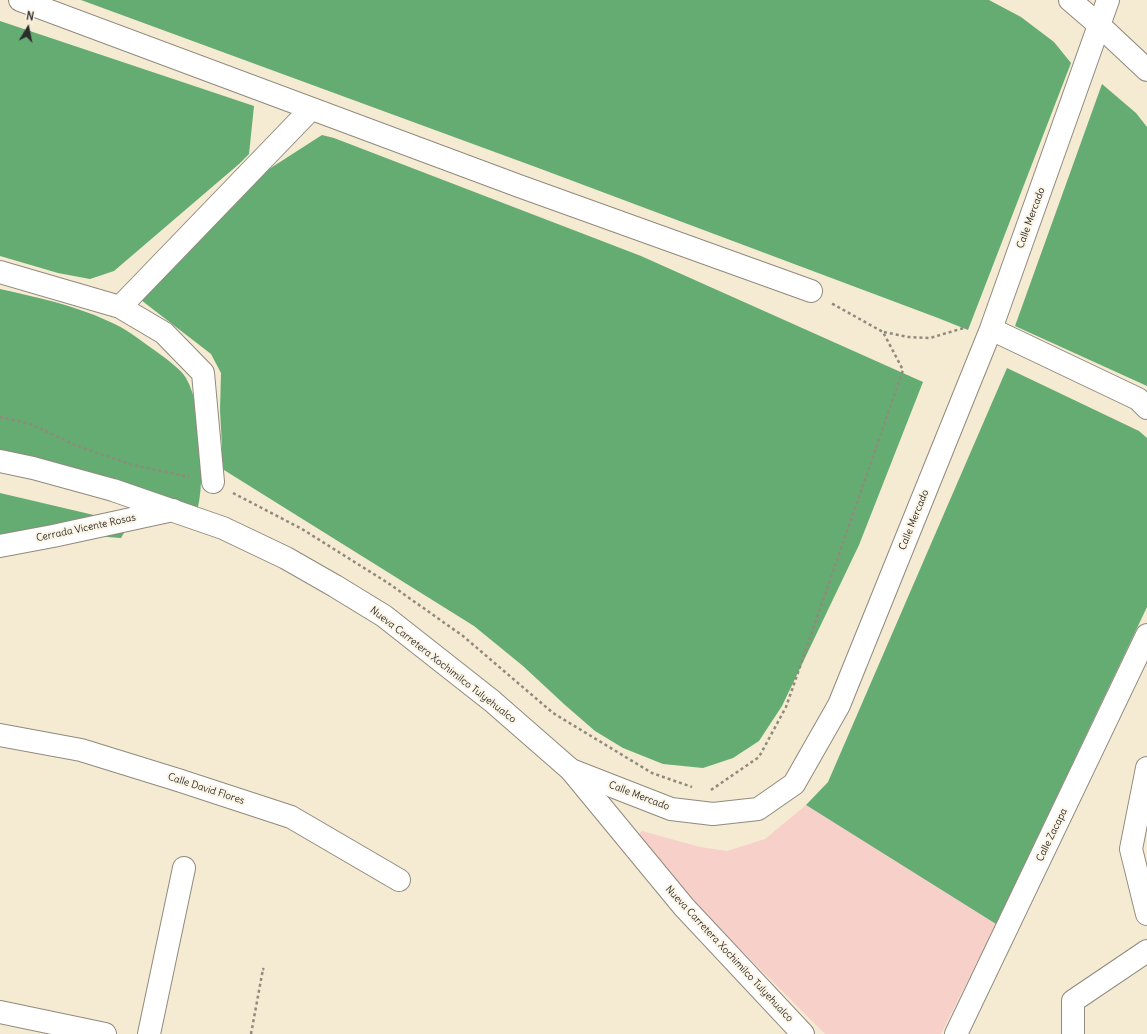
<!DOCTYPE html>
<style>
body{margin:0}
#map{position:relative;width:1147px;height:1034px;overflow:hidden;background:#f5ead2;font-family:Delius,sans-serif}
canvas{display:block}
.north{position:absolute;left:8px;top:8px;width:40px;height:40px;-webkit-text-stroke:3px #fcf5e5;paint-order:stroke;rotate:10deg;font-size:11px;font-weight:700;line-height:16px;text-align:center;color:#2b2b2b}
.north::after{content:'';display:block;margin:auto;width:14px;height:18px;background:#2b2b2b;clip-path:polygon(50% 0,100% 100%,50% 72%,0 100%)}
</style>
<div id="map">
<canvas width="1147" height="1034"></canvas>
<div class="north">N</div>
</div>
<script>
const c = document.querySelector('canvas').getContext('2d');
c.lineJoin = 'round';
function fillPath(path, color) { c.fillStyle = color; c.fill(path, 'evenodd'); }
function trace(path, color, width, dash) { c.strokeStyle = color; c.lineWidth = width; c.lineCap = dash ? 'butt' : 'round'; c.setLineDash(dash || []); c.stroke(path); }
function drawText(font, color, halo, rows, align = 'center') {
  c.font = font + ' Delius,sans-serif'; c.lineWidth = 4; c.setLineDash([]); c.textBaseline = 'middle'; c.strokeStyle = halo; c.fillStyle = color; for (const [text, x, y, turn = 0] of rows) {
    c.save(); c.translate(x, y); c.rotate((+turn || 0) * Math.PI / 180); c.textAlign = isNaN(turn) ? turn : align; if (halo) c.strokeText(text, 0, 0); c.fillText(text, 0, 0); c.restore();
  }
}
fillPath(new Path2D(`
 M806,805L996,924L941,1034H825L699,908L636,837L642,831L700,847L727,851L765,839Z`), '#f7d0c9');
fillPath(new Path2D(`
 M81,0H989L1021,17L1054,42L1071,63L968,330L938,318L541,169Z
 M0,21L254,106L249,154L239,164L114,271L90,279L58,273L0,256Z
 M1102,84L1136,113L1147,127V386L1015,326Z
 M322,135L334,138L641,256L923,382L859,545L782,706L759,741L733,758L703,768L663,764L623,748L595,731L565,705L523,666L474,626L224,470L221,464L222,447L220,410L221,373L211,354L141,300L266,171Z
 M0,289C36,297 74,305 108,321C126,328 141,341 157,352C165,358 181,369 186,378C197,397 197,419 199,440C201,463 203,484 198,507L192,509L0,456Z
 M1007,368L1139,431L1147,438V607L996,924L806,805L828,782Z
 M0,493L98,516L129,524L121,538L94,536L0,556Z`), '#65ac73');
const minor = new Path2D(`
 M20,0L519,186L811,291
 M0,272L120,307L164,333L203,373L213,482
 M120,307L311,109
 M991,329L1138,399L1147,408
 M0,546L53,536L173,510
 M0,735L81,750L178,780L291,817L399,880
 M1147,768L1131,849L1147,914
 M571,770L671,809L713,814L758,809L794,784L839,705L991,329L1108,0
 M0,1012L105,1034
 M149,1034L184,868
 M956,1034L1147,635
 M1073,1034V1001L1147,951`);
const major = new Path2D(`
 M1070,0L1099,25L1147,70
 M0,461L33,468L113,490L223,528L286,558L335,586L384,616L492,701L571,770L684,907L803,1034`);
trace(minor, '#908a7e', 24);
trace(major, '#908a7e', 24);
trace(new Path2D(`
 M884,332L908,337L930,338L967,327
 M0,417L31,424L77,446L133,465L189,477
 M233,493L302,529L388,583L463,636L553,713L652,773L692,787
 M711,790L759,757L786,707L903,370L883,332L831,303
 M251,1034L263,969L264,970`), '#908a7e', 2.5, [3, 3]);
trace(minor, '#fff', 22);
trace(major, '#fff', 22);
drawText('10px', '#2b2b2b', '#fcf5e5', [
 ["Calle Mercado",1031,218,-70],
 ["Calle Mercado",914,520,-68],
 ["Cerrada Vicente Rosas",86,528,-12],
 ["Nueva Carretera Xochimilco Tulyehualco",443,665,38],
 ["Calle David Flores",206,789,18],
 ["Calle Mercado",639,796,21],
 ["Calle Zacapa",1052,835,-64],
 ["Nueva Carretera Xochimilco Tulyehualco",729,954,47]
]);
</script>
